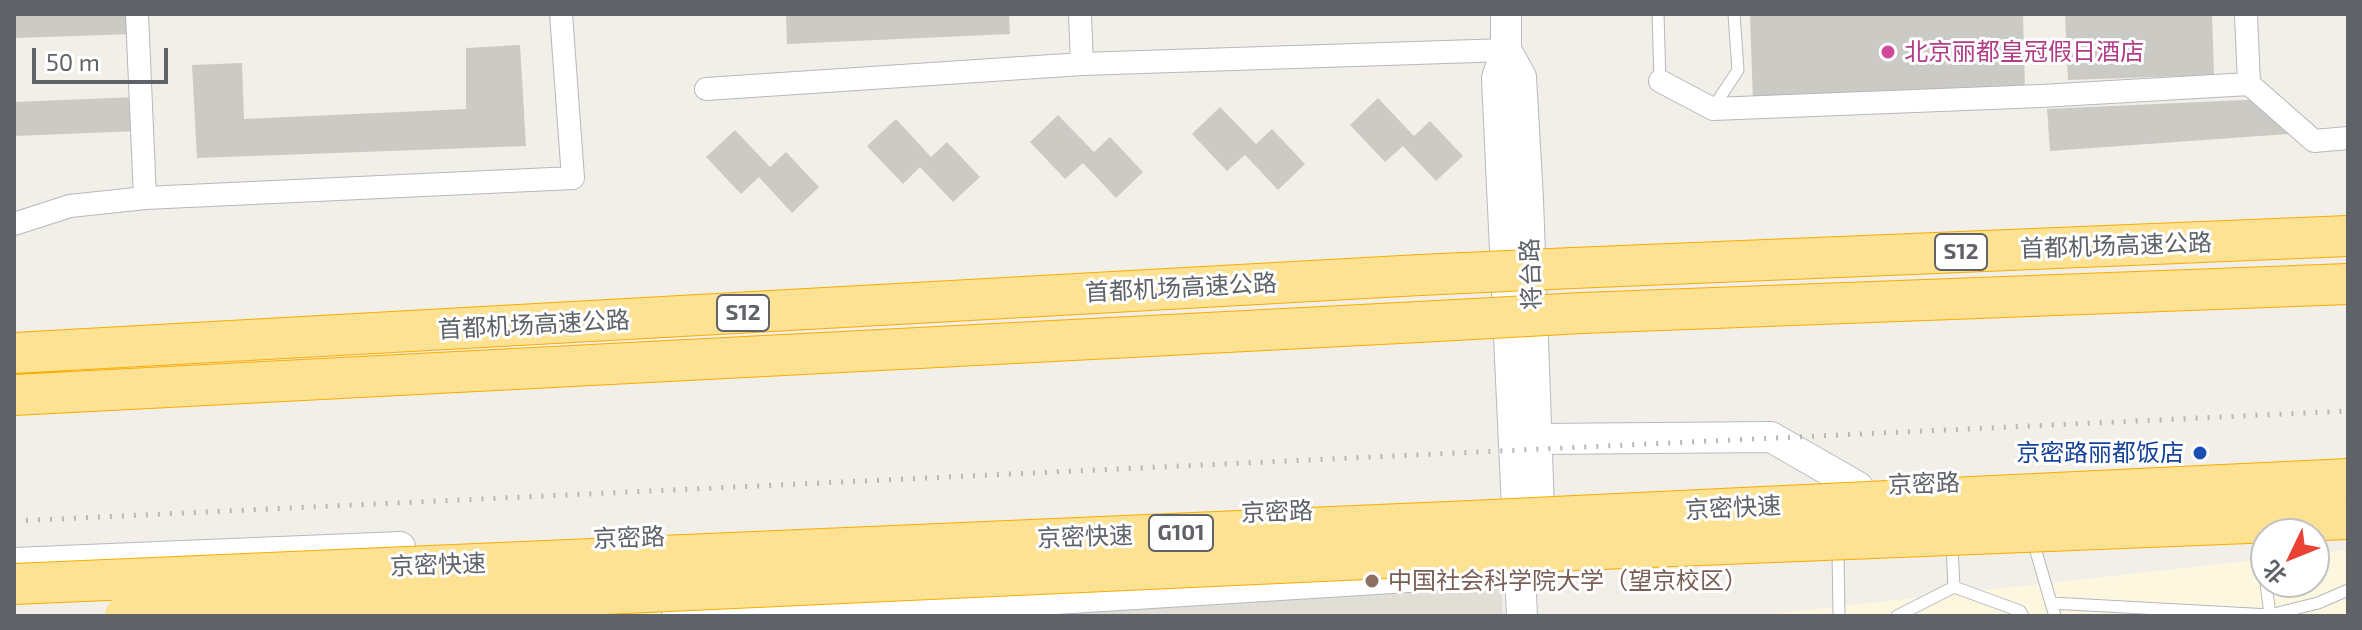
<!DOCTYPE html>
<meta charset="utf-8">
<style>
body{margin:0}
#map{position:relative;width:2362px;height:630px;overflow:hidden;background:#f1efe8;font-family:"Exo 2","Noto Sans SC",sans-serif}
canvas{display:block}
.frame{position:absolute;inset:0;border:16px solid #5f6368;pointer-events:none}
.north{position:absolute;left:2250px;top:518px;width:80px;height:80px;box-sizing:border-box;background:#fff;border:2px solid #bfc1c3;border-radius:50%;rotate:227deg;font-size:22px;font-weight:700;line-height:32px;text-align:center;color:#5f6368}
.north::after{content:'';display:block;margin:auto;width:28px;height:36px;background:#ea4335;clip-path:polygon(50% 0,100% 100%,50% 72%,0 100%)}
.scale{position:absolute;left:32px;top:48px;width:136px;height:36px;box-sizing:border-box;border:4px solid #5f6368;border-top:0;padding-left:10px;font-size:24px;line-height:28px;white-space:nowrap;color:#5f6368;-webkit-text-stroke:6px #fff;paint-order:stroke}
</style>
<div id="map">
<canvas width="2362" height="630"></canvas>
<div class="frame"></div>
<div class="north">北</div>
<div class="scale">50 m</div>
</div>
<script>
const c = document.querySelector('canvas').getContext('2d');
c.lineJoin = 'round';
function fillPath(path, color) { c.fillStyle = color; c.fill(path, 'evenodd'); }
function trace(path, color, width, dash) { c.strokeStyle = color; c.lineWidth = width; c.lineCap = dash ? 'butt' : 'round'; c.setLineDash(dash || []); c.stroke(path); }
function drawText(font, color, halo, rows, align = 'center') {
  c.font = font + ' "Exo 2","Noto Sans SC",sans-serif'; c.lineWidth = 6; c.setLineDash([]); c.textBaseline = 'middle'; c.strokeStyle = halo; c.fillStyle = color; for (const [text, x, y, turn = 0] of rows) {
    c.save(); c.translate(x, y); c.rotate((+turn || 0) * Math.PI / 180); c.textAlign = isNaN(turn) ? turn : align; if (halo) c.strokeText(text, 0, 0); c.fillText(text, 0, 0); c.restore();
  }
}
fillPath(new Path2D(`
 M2348,550V616H1754L2266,559V582H2314V554Z`), '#fef7e0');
fillPath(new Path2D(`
 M1501,566L1503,616H985Z`), '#e1ded6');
fillPath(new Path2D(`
 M14,14H134V34L14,38Z
 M786,14H1009L1010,34L787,44Z
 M1750,14H2023L2025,89L1753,104Z
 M2065,14H2212L2214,75L2068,80Z
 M520,45L526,146L197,158L192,65L242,63L244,119L466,109V48Z
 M137,97L138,131L14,136V102Z
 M1378,98L1414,136L1430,121L1463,156L1436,181L1403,146L1385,162L1350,125Z
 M2265,99L2302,133L2050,151L2047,109Z
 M1220,107L1256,144L1272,129L1305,164L1278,190L1245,155L1227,171L1192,134Z
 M1058,115L1094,152L1110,137L1143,172L1116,198L1083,163L1065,179L1030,142Z
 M896,119L931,157L947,142L980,177L953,202L920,167L903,184L867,146Z
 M735,130L770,167L786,152L819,187L792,213L759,177L741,194L706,157Z`), '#cccac5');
const lane = new Path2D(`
 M1658,14L1660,81
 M1713,108L1738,70L1734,14
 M2259,528L2270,615
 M2033,541L2051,603
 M1952,545L1954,587
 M1838,552L1839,616
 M1897,616L1954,587L2020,611L2023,616
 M2055,616L2051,603L2270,615L2318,603L2348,590`);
const street = new Path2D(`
 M137,14L145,198
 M1080,14L1082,64
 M2246,14L2249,84
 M1660,81L1713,109L2041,96L2249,84L2314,141L2348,138
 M706,89L1082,64L1506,50
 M14,224L70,206L145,198L573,178L561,14`);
const secondary = new Path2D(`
 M1506,14V50L1497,78L1522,616
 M1506,50L1521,77L1528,199L1540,539
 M1538,439L1771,437L1858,487
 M14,563L400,547
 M677,616L959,605L1456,574`);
const highway = new Path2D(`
 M1573,268L2348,236
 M1582,313L2348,284
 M14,353L1420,275
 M14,395L1419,322`);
trace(lane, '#b5b8bc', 13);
trace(street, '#b5b8bc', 24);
trace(secondary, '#b6babf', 32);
trace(highway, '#f9ab00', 42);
trace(lane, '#fff', 11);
trace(street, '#fff', 22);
trace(secondary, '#fff', 30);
trace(highway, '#fde293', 40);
trace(new Path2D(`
 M14,521L2348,411`), '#b6b7b8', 5, [2, 10]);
const highwayBridge = new Path2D(`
 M1420,275L1573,268
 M1419,322L1582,313
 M14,584L1471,521L2348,479
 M125,616L1475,554L2348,519`);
trace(highwayBridge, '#f9ab00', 42, []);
trace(highwayBridge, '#fde293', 40);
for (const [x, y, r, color] of [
 [1888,52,8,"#d1479c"],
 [2200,453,8,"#1a4fb4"],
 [1372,581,8,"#8d6e63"]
]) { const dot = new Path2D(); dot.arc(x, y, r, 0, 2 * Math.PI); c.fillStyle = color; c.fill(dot); trace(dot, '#fff', 3); }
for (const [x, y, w] of [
 [1961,252,52],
 [743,313,52],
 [1181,533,64]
]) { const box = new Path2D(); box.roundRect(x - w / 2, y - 18, w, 36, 6); c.fillStyle = '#fff'; c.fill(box); trace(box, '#5f6368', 2); }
drawText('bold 22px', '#5f6368', null, [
 ["S12",1961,252],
 ["S12",743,313],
 ["G101",1181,533]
]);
drawText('24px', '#b23c85', '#fff', [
 ["北京丽都皇冠假日酒店",1904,52]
], 'left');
drawText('24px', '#5f6368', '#fff', [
 ["首都机场高速公路",2116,246,-2],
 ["将台路",1531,274,-92],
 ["首都机场高速公路",1181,288,-3],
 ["首都机场高速公路",534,325,-3],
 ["京密路",1924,484,-2],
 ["京密快速",1733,508,-3],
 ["京密路",1277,512,-2],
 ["京密快速",1085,537,-2],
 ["京密路",629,538,-2],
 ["京密快速",438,565,-2]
]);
drawText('24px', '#164399', '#fff', [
 ["京密路丽都饭店",2184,453]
], 'right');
drawText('24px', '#785e54', '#fff', [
 ["中国社会科学院大学（望京校区）",1388,581]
], 'left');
</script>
